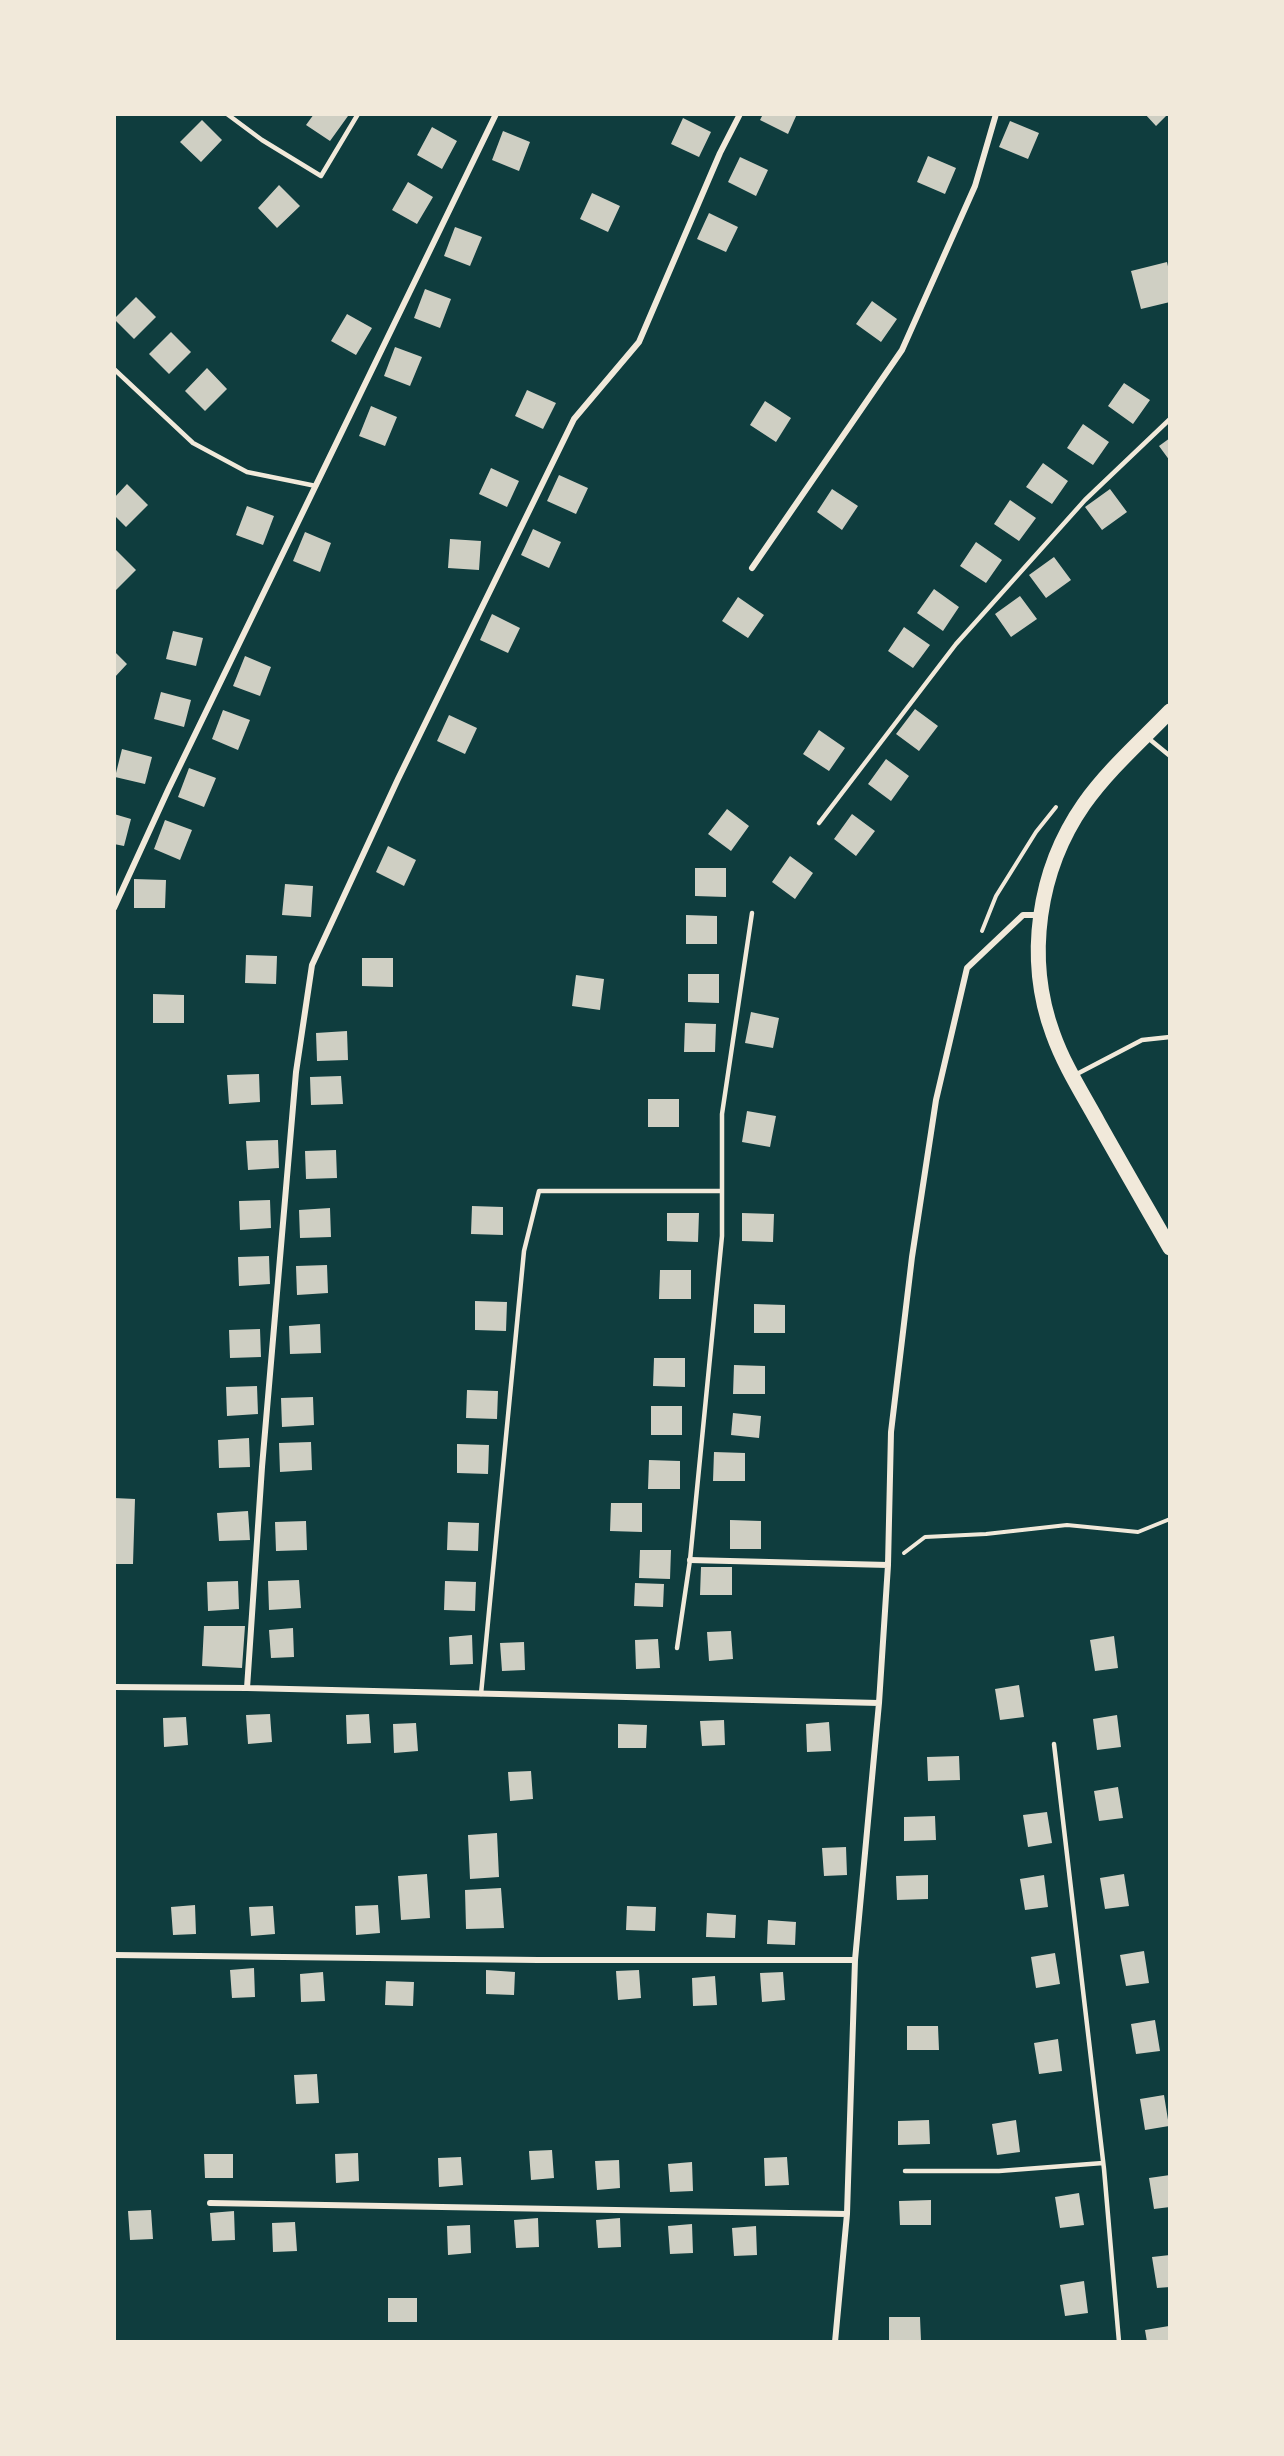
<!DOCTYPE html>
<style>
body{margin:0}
#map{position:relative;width:1284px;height:2456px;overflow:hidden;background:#0f3d3e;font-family:"Alegreya Sans",sans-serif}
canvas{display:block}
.frame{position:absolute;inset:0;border:116px solid #f1e9da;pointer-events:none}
</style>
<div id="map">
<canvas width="1284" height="2456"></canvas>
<div class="frame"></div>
</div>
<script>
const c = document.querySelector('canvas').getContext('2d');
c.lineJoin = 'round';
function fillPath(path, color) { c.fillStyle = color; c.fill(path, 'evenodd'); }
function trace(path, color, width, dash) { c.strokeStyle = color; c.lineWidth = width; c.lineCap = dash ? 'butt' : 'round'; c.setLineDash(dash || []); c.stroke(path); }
fillPath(new Path2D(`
 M314,114H345L348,116L330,141L306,125Z
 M763,114H797L788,134L760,120Z
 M1145,114H1168L1156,126Z
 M683,118L711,132L699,157L671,144Z
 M202,120L222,140L201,162L180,142Z
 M1010,121L1039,133L1028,159L999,147Z
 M432,127L457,141L442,169L417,155Z
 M503,131L530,142L519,171L492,160Z
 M928,156L956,168L945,194L917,182Z
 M740,157L768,170L756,196L728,182Z
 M408,182L433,197L417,224L392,210Z
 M279,185L300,206L277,228L258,208Z
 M592,193L620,206L608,232L580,219Z
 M709,213L738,227L726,252L697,239Z
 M455,227L482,237L470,266L444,256Z
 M1167,262L1170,275V302L1141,309L1131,271Z
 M425,289L451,299L440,328L414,318Z
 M136,297L156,317L134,339L114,319Z
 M872,301L897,319L881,342L856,324Z
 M347,314L372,328L356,355L331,341Z
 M171,332L191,352L169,374L149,354Z
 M395,347L422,357L410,386L384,376Z
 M207,368L227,389L205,411L185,391Z
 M1124,383L1150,400L1133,424L1108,406Z
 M527,390L556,403L543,429L515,416Z
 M765,401L791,418L776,442L750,425Z
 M371,406L397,417L385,446L359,436Z
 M1083,424L1109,442L1093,465L1067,448Z
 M1170,438V461L1159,446Z
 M1043,463L1068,481L1052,504L1026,487Z
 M491,468L519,481L507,507L479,494Z
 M559,475L588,488L576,514L547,501Z
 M127,484L148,505L126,527L114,515V498Z
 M832,489L858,506L842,530L817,512Z
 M1110,489L1127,512L1102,530L1085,507Z
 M1010,500L1036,518L1019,541L994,524Z
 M247,506L274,516L263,545L236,535Z
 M533,529L561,542L549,568L521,555Z
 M305,532L331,543L320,572L293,561Z
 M450,539L481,541L479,570L448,568Z
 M976,542L1002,560L986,583L960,566Z
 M116,550L136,570L114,592V552Z
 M1054,557L1071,580L1046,598L1029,575Z
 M934,589L959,607L943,631L917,613Z
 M1020,596L1037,619L1011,637L995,614Z
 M738,597L764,615L748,638L722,621Z
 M492,614L520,628L508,653L480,640Z
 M904,627L930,645L913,668L888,651Z
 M173,631L203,638L196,666L166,659Z
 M114,651L127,664L114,678Z
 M245,656L271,667L260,696L233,686Z
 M161,692L191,700L184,727L154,719Z
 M915,709L938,726L919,751L896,734Z
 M223,710L250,720L238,750L212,739Z
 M449,715L477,728L465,754L437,741Z
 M819,730L845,748L829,771L803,754Z
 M122,749L152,757L145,784L115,777Z
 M886,759L909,776L891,801L868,784Z
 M189,768L216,778L204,807L178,797Z
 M727,809L749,826L731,851L708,834Z
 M114,814L131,819L124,846L114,844Z
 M852,814L875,831L856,856L834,839Z
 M165,820L192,830L180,860L154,849Z
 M388,846L416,860L404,886L376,872Z
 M790,856L813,873L795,899L772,882Z
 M695,868H726V897L695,896Z
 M134,879L166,880L165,908H134Z
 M285,884L313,886L311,917L282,915Z
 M686,915L717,916V944H686Z
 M246,955L277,956L276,984L245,983Z
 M362,958H393V987L362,986Z
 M688,974H719V1003L688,1002Z
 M576,975L604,979L600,1010L572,1006Z
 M153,994L184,995V1023H153Z
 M751,1012L779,1018L773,1048L745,1043Z
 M685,1023L716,1024L715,1052H684Z
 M347,1031L348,1060L317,1061L316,1033Z
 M259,1074L260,1102L229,1104L227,1075Z
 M341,1076L343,1104L311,1105L310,1077Z
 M648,1099H679V1127H648Z
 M747,1111L776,1116L770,1147L742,1142Z
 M278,1140L279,1168L248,1170L246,1141Z
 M336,1150L337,1178L306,1179L305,1151Z
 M270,1200L271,1228L240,1230L239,1201Z
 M472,1206L503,1207V1235L471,1234Z
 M330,1208L331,1237L300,1238L299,1210Z
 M667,1213H699L698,1242L667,1241Z
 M742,1213L774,1214L773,1242L742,1241Z
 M269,1256L270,1284L239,1286L238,1257Z
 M327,1265L328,1293L297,1295L296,1266Z
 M660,1270H691V1299H659Z
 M475,1301L507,1302L506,1331L475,1330Z
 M754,1304L785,1305V1333H754Z
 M320,1324L321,1353L290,1354L289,1326Z
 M260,1329L261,1357L230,1358L229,1330Z
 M654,1358H685V1387L653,1386Z
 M734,1365L765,1366V1394H733Z
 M257,1386L258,1414L227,1416L226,1387Z
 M467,1390L498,1391L497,1419L466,1418Z
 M313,1397L314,1425L282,1427L281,1398Z
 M651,1406H682V1435H651Z
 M733,1413L761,1416L759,1438L731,1435Z
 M249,1438L250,1467L219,1468L218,1440Z
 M311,1442L312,1470L280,1472L279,1443Z
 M457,1444L489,1445L488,1474L457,1473Z
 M714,1452L745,1453V1481H713Z
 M649,1460L680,1461V1489H648Z
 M114,1498L135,1499L133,1564H114Z
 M611,1503H642V1532L610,1531Z
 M248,1511L250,1540L219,1541L217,1513Z
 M730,1520L761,1521V1549H730Z
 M306,1521L307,1550L276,1551L275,1522Z
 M448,1522L479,1523L478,1551L447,1550Z
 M640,1550H671L670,1579L639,1578Z
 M701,1567H732V1595H700Z
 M299,1580L301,1608L269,1610L268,1581Z
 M238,1581L239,1609L208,1611L207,1582Z
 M445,1581L476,1582L475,1611L444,1610Z
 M635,1583L664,1584L663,1607L634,1606Z
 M204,1626H245L242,1668L202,1666Z
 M293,1628L294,1657L271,1658L269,1630Z
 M731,1631L733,1659L709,1661L707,1632Z
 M472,1635L473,1664L450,1665L449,1637Z
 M1114,1636L1118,1668L1095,1671L1090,1640Z
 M658,1639L660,1668L636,1669L635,1640Z
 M524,1642L525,1670L502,1671L500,1643Z
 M1019,1685L1024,1717L1000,1720L995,1689Z
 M270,1714L272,1742L248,1744L246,1715Z
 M369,1714L371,1743L347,1744L346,1715Z
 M1117,1715L1121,1747L1097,1750L1093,1719Z
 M186,1717L188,1745L164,1747L163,1718Z
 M724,1720L725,1745L702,1746L700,1721Z
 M829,1722L831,1751L807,1752L806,1724Z
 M416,1723L418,1751L394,1753L393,1724Z
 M618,1724L647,1725L646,1748H618Z
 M959,1756L960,1780L928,1781L927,1757Z
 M531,1771L533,1799L510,1801L508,1772Z
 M1118,1787L1123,1818L1099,1821L1094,1791Z
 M1047,1812L1052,1843L1028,1847L1023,1815Z
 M935,1816L936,1840L904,1841V1817Z
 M497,1833L499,1877L470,1879L468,1835Z
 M846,1847L847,1875L824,1876L822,1848Z
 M427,1874L430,1918L401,1920L398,1876Z
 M1124,1874L1129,1906L1105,1909L1100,1878Z
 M928,1875V1899L897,1900L896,1876Z
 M1044,1875L1048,1907L1025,1910L1020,1879Z
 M501,1888L504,1928L466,1929L465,1890Z
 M195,1905L196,1934L173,1935L171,1907Z
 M378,1905L380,1933L356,1935L355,1906Z
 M273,1906L275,1934L251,1936L249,1907Z
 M627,1906L656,1907L655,1931L626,1930Z
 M707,1913L736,1915L735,1938L706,1937Z
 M768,1920L796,1922L795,1945L767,1944Z
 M1144,1951L1149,1983L1126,1986L1120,1955Z
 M1055,1953L1060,1984L1036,1988L1031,1957Z
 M254,1968L255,1997L232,1998L230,1970Z
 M486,1970L515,1972L514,1995L486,1994Z
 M639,1970L641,1998L618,2000L616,1971Z
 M323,1972L325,2001L301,2002L300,1974Z
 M783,1972L785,2000L762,2002L760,1973Z
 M715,1976L717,2005L693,2006L692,1978Z
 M386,1981L414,1982L413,2006L385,2005Z
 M1155,2020L1160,2051L1136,2054L1131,2024Z
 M907,2026H938L939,2050H907Z
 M1058,2039L1062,2071L1039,2074L1034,2043Z
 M317,2074L319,2103L296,2104L294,2075Z
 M1164,2095L1169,2126L1145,2130L1140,2099Z
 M929,2120L930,2144L898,2145V2121Z
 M1016,2120L1020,2152L997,2155L992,2124Z
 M552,2150L554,2178L531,2180L529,2151Z
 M358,2153L359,2181L336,2183L335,2154Z
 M204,2154H233V2178H205Z
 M461,2157L463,2185L439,2187L438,2158Z
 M787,2157L789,2185L765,2186L764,2158Z
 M619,2160L620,2188L597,2190L595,2161Z
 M692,2162L693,2191L670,2192L668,2164Z
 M1170,2175V2207L1154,2209L1149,2178Z
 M1079,2193L1084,2225L1060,2228L1055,2197Z
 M931,2200V2225H900L899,2201Z
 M151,2210L153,2239L130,2240L128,2211Z
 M234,2211L235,2240L212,2241L210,2213Z
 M538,2218L539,2247L516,2248L514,2220Z
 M620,2218L621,2247L598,2248L596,2220Z
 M295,2222L297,2251L273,2252L272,2223Z
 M692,2224L693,2253L670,2254L668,2226Z
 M470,2225L471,2253L448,2255L447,2226Z
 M756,2226L757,2255L734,2256L732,2228Z
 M1170,2255V2287L1157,2288L1152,2257Z
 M1084,2281L1088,2313L1065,2316L1060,2285Z
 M388,2298H417V2322H388Z
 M889,2317H920L921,2341H889Z
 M1169,2326L1170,2342H1147L1145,2330Z`), '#cfcfc3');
trace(new Path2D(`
 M982,931L996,896L1036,832L1056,807
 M904,1553L925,1537L986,1534L1067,1525L1138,1532L1170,1519`), '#f1e9da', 4);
trace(new Path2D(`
 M227,114L262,140L321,176L358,114
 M114,369L193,443L247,472L316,486
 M1148,738L1170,756
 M819,823L956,644L1085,500L1170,419
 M1075,1075L1142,1040L1170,1037
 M677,1648L690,1560L722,1236V1114L752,913
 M481,1694L524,1251L539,1191H722
 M1054,1744L1104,2169L1119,2342
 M905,2171H999L1103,2163`), '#f1e9da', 4.5);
trace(new Path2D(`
 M752,568L902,350L975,186L996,114
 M114,908L169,788L496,114
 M690,1560L888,1565
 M114,1687L247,1688L879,1703
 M247,1688L262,1467L296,1072L312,965L398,779L574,419L639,342L720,153L740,114
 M114,1955L538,1960H855
 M210,2203L847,2214
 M835,2342L847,2214L855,1960L879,1703L888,1565L891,1432L912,1257L936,1100L967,968L1023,915H1039`), '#f1e9da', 6);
trace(new Path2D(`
 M1170,711C1141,741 1108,770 1084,804C1038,870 1025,958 1053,1034C1064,1065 1082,1093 1098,1122C1122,1165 1146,1206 1170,1248`), '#f1e9da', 15);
</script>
